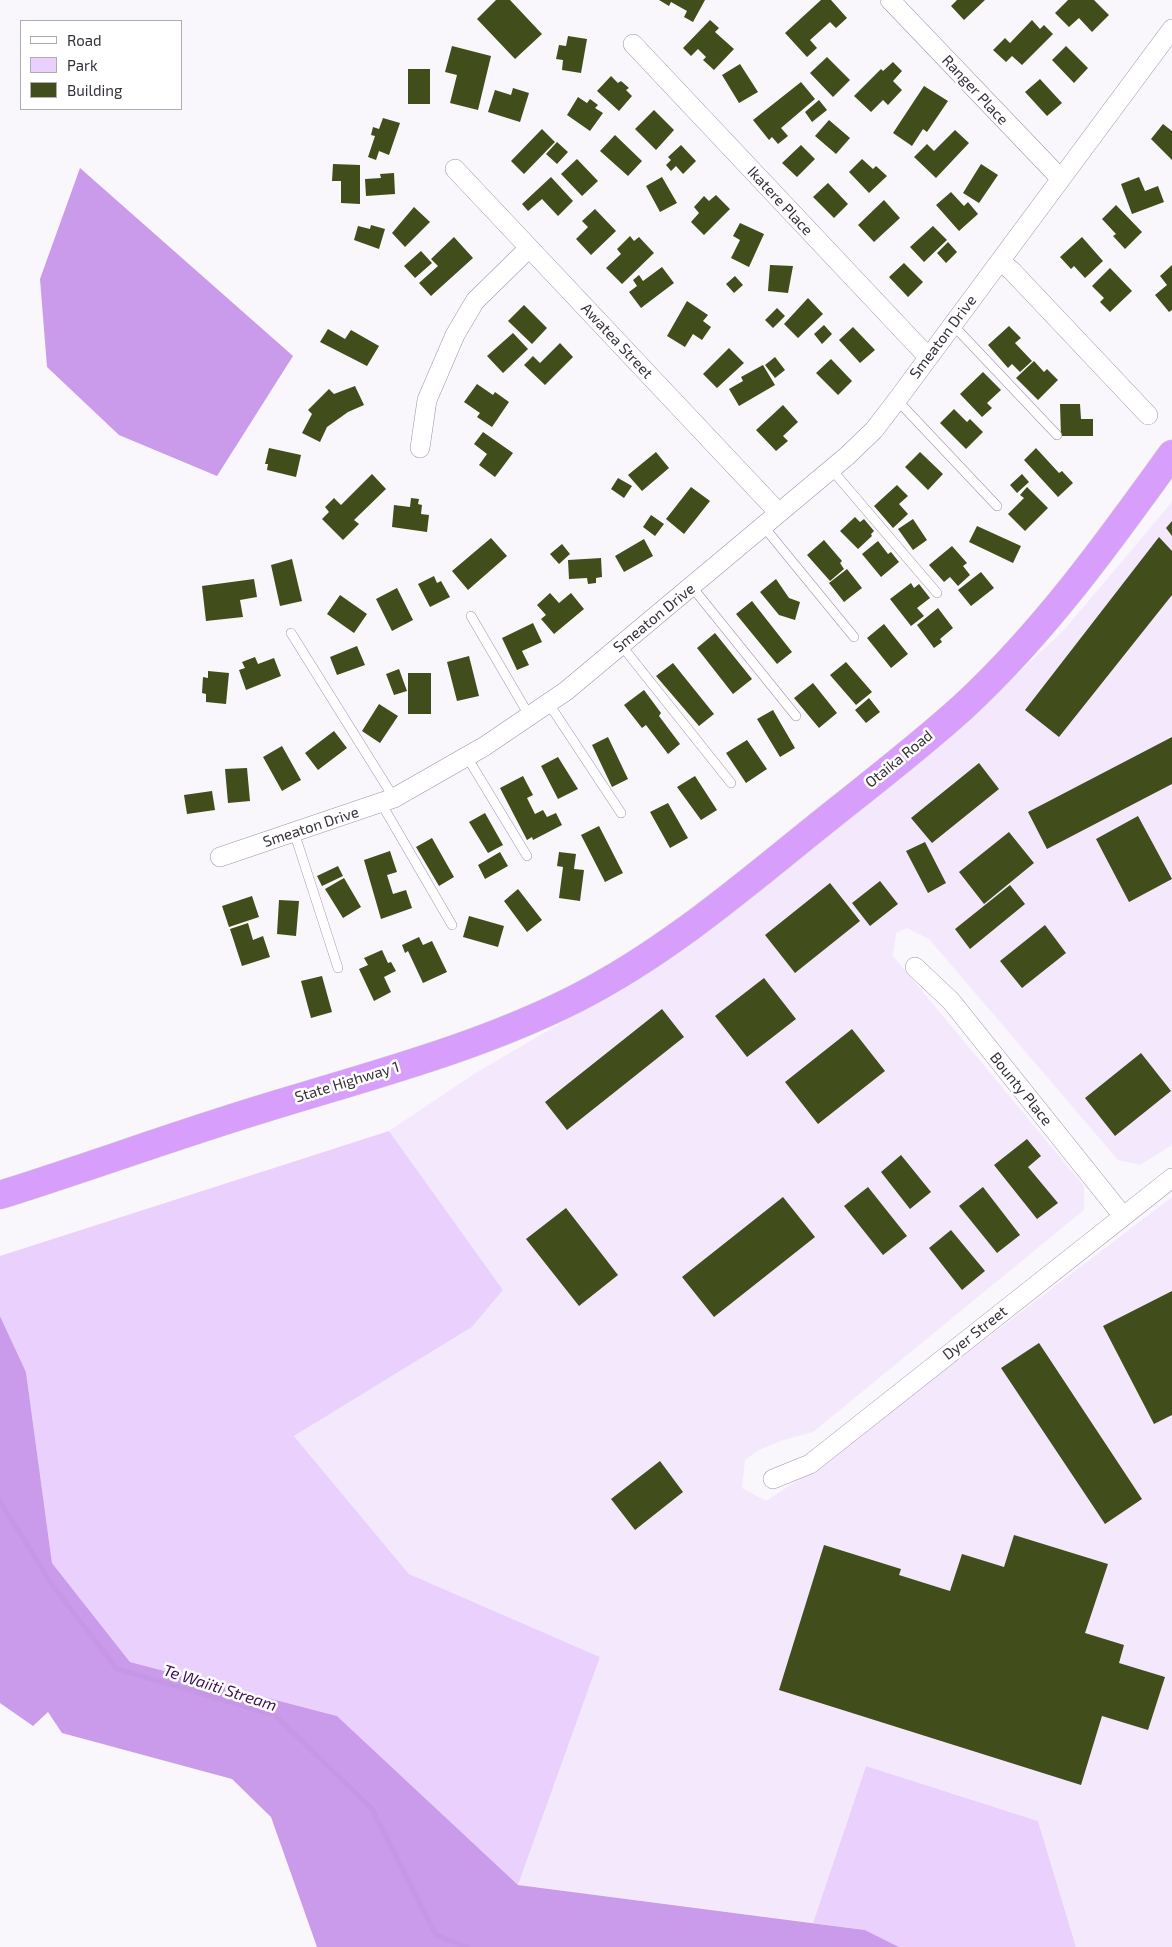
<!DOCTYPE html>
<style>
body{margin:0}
#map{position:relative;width:1172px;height:1947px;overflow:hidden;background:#f9f6fc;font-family:"Exo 2",sans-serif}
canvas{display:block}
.legend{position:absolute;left:20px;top:20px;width:162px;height:90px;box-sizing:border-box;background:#fff;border:1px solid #aeacb0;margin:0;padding:6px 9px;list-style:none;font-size:15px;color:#352f3a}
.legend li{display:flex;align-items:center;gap:10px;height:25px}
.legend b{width:25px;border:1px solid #aeacb0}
</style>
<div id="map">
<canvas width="1172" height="1947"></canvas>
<ul class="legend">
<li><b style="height:6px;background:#fff"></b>Road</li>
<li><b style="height:14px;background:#ead1fd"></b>Park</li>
<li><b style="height:14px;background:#414d1a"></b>Building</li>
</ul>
</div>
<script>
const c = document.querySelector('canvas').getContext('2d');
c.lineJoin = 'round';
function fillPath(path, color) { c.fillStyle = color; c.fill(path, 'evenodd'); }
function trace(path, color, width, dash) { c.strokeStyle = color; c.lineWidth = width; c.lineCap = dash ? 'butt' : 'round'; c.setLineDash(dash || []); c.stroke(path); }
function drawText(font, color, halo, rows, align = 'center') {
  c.font = font + ' "Exo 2",sans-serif'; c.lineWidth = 5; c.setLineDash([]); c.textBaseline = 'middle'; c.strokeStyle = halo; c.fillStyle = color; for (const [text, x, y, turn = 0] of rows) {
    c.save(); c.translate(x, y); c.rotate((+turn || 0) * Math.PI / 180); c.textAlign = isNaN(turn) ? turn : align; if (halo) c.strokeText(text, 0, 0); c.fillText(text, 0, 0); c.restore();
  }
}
fillPath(new Path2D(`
 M1172,502V1145L1140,1165L1118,1160L929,939L907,928L896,933L893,956L1084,1186V1210L813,1432L780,1441L757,1451L745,1460L742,1488L766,1501L818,1467L1172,1197V1947H1076L1038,1821L866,1766L813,1923L518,1885L600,1657L409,1574L294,1436L472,1327L503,1290L389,1131L474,1074L607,996L934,751L1064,630Z`), '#f4e8fd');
fillPath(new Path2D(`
 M389,1131L503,1290L472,1327L294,1436L409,1574L600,1657L518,1885L337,1716L130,1662L52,1563L26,1372L0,1316V1256Z
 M866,1766L1038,1821L1076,1947H899L865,1930L813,1923Z`), '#ead1fd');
fillPath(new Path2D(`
 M80,168L293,356L217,476L119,435L47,367L40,279Z
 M0,1316L26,1372L52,1563L130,1662L337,1716L518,1885L865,1930L899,1947H317L271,1817L232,1779L62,1733L48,1712L33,1726L0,1703Z`), '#ca9aeb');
trace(new Path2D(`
 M0,1501L53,1586L117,1669L275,1715L372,1809L436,1935L467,1947`), '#c696e7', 5);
fillPath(new Path2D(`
 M496,0H510L542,34L515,59L477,19Z
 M659,0H705L693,22L684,17L687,11L671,2L669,6Z
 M821,0H831L847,18L836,28L830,22L810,40L817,48L807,57L785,33Z
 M957,0H985L964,20L951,6Z
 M1068,0H1094L1109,15L1092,32L1079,18L1069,27L1055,13Z
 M710,20L719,28L715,32L734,49L714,70L703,60L706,57L698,49L691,56L683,48Z
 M1032,20L1040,29L1044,25L1053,34L1022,65L1012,56L1006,62L993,50L1005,38L1010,43Z
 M568,36L587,39L581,73L562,70L563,60L556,59L559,45L566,46Z
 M452,46L491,56L478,110L450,103L457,75L445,72Z
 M1066,46L1088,68L1074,83L1052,60Z
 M827,57L850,80L833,97L810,73Z
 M893,62L902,71L893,81L902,90L888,105L883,100L871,112L854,96L881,69L883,71Z
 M740,64L758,92L739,103L722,75Z
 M408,69H430V104H408Z
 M611,76L618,83L621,81L629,88L626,90L632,96L619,111L597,91Z
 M1040,79L1062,103L1047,116L1025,92Z
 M801,82L815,99L781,128L788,136L778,144L772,137L769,140L753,120Z
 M924,86L948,101L927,132L923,129L912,146L893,133Z
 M513,88L529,93L520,122L488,112L495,90L511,95Z
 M578,97L587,103L590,99L598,105L595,108L603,113L590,131L567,115Z
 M819,100L827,110L812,122L805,112Z
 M654,110L674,130L656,150L635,129Z
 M383,118L400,123L389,155L379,151L376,160L368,157L375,136L371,135L373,127L379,129Z
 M829,120L850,138L836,154L815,136Z
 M1163,124L1172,131V160L1151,139Z
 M542,129L555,142L524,174L511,161Z
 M955,130L969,143L936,178L914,157L927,144L934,151Z
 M615,135L642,161L628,176L600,151Z
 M557,142L568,152L557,164L546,154Z
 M681,145L696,161L683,174L676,166L671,171L666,165L671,160L668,157Z
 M801,145L815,159L797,177L782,163Z
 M577,159L598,181L582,196L561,174Z
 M862,159L873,169L876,166L887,176L869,193L849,172Z
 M333,164L360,165V204L341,203V181H332Z
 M981,164L998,175L979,203L963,193Z
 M394,173L395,194L366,196L365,179L381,178L380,174Z
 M551,177L573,201L558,216L542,199L528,211L522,204Z
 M662,177L677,203L660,212L646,186Z
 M1139,177L1145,191L1158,186L1164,202L1132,214L1121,184Z
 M828,183L848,204L834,218L813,197Z
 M951,192L964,206L968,202L978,214L959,231L936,205Z
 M716,195L730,209L704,235L691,222L699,213L694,207L704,196L709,201Z
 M884,200L900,218L874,242L858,225Z
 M1116,205L1142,232L1125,249L1113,236L1116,234L1102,219Z
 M414,207L430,222L405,247L392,233Z
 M595,209L616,231L591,255L576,239L588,227L582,221Z
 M740,223L764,234L749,267L731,258L740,240L733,236Z
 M371,225L385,229L379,249L354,240L358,226L370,229Z
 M933,226L947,240L924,262L910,247Z
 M630,236L634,241L639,237L654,253L622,284L606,268L621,254L617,249Z
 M454,237L473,258L431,296L419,283L438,266L431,259Z
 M1082,237L1103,261L1085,278L1074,266L1071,269L1060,257Z
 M948,242L957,252L946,263L937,253Z
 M421,251L432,263L415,278L404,266Z
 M904,263L923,282L908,297L889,277Z
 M770,265L793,266L788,293L768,291Z
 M1172,265V310L1169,312L1155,295L1167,285L1160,276Z
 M662,267L674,283L641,308L629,292L637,286L633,280L639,275L643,281Z
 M1110,268L1132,291L1110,312L1100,302L1104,298L1092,286Z
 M735,276L743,285L734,293L726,284Z
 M808,298L823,314L798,338L784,324Z
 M687,301L708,315L703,321L711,327L702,340L693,334L685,347L667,336Z
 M524,305L547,328L532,344L508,321Z
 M777,308L785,316L773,328L765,320Z
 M824,325L832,334L822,344L814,334Z
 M1009,326L1021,338L1015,343L1032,361L1020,372L1012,364L1008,368L988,345Z
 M853,327L875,350L860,363L839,340Z
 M328,329L345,339L351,330L379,346L367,366L320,342Z
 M513,333L528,349L503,373L487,356Z
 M560,343L573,357L545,385L524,365L533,356L540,363Z
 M729,348L744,363L717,388L703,374Z
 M775,357L785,370L775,378L765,365Z
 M831,359L852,381L838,395L816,373Z
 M1034,361L1044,372L1047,369L1058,380L1038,400L1016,378Z
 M763,365L775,385L739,406L729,389L743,381L741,377Z
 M983,372L1001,390L987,403L992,408L982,417L960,394Z
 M477,384L493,395L495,392L509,402L492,427L477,417L480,413L464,402Z
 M355,386L364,405L348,412L327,427L320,442L302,433L312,414L308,410L329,389L334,394Z
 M1060,404H1080L1081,419H1093V436H1061Z
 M783,405L798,422L783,436L788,441L776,451L756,430Z
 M954,409L967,422L970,419L983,432L966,449L940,423Z
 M483,432L513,453L495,477L479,465L487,454L474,444Z
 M269,448L301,455L296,477L267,470L268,464H265Z
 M1036,448L1059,473L1062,471L1073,483L1058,497L1024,460Z
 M656,452L669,468L642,491L628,475Z
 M920,452L943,474L928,490L905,467Z
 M372,474L386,489L354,520L359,524L343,540L322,519L329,512L325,507L334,498L341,505Z
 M1022,474L1029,482L1017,493L1010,485Z
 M618,478L632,486L624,498L611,489Z
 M897,485L908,496L899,504L908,514L893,528L874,506Z
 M691,487L710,501L684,534L666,519Z
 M1027,487L1048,508L1025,531L1008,514L1024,498L1020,495Z
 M411,498L419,499L418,504L422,505L421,514L429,515L427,532L392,527L394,505L410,507Z
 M651,515L664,524L655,536L643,527Z
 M855,517L860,522L864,519L874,531L871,534L872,536L858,549L840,531Z
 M913,519L927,540L913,550L898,529Z
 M1172,521V536L1166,528Z
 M977,526L1021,546L1013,563L969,542Z
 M1159,537L1172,551V595L1059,737L1025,710Z
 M491,538L507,556L468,590L452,571Z
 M644,539L653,556L624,572L615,556Z
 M824,540L842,561L840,563L844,569L830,581L807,555Z
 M878,541L888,554L891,552L899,562L881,577L862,554Z
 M562,544L570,554L559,564L550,554Z
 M952,546L967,563L963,566L970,575L958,586L950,577L944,582L929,565Z
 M601,558L602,577L596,578V583L588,584L587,578L569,579L568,560Z
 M292,559L302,601L280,606L271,565Z
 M847,569L862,588L844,602L829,583Z
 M981,572L994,588L971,606L958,590Z
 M434,576L437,583L441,581L450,597L430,607L418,584Z
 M254,579L257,597L240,600L243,617L206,621L202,586Z
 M776,579L789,598L800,602L795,620L779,615L760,592Z
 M911,583L914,588L919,584L930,598L917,608L924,616L911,626L890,599Z
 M397,588L413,620L392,631L376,599Z
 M550,593L559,603L571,593L584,609L554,634L541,619L546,615L537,605Z
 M340,595L367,614L354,633L327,614Z
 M752,601L792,652L777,664L736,614Z
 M938,608L953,628L940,639L942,642L934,648L917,625Z
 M533,623L542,642L522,651L529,665L517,670L502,638Z
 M884,624L908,654L891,668L867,638Z
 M715,633L752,679L733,694L697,648Z
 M357,646L365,665L337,675L330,657Z
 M469,656L479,696L457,701L447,662Z
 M255,657L258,664L274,658L281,676L246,690L239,670L245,668L242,662Z
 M846,662L872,692L856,705L830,675Z
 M673,663L714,714L699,726L656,676Z
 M399,669L407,691L394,695L386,674Z
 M208,671L229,673L226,704L206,702V694L202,693L203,677L208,678Z
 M408,673H431V714H408Z
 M813,683L837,713L819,728L794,698Z
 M644,690L661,713L659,716L680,744L668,754L646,725L642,728L624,705Z
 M869,698L880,712L866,723L855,710Z
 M379,704L398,716L380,743L362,731Z
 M773,710L795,748L780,757L757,719Z
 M334,731L347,748L318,770L305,753Z
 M608,737L628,779L612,787L592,745Z
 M1172,737V784L1047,849L1028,812Z
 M747,740L767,769L746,783L726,753Z
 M282,746L301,780L282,791L263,757Z
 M558,757L578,789L558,799L541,766Z
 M979,763L999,789L932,843L911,818Z
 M247,768L250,801L228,803L225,769Z
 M523,776L533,795L527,798L535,814L543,810L547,817L556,813L562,825L533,840L532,837L527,840L500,788Z
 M695,776L717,810L701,820L677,787Z
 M212,791L215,810L187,814L184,795Z
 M668,803L688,838L670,848L650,812Z
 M485,813L503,845L488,853L469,822Z
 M1138,816L1172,879L1129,902L1096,839Z
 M599,826L623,873L605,882L581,835Z
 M1009,832L1034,863L984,904L959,872Z
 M432,838L454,877L439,886L416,847Z
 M925,842L946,883L928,893L906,851Z
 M390,851L397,872L387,875L393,894L406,890L412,908L381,919L364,860Z
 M500,852L508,866L485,879L478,865Z
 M559,852L576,854L574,869L584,870L580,901L559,898L563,867L557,866Z
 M338,866L343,876L322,886L317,876Z
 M344,878L361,907L343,918L325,889Z
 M880,881L898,904L870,926L852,903Z
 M830,883L860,921L795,973L765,935Z
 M1010,885L1025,904L970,949L955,929Z
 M518,889L542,920L527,932L504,901Z
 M252,896L259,917L229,927L222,906Z
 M279,900L299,901L296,936L277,934Z
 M469,916L504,926L498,947L463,937Z
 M248,923L253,940L263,936L270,957L242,966L230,929Z
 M1045,925L1066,953L1022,988L1000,961Z
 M419,937L423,945L432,941L447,972L423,983L408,951L405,953L402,945Z
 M382,950L388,963L391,962L396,971L384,977L391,992L374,1001L359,969L368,965L364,958Z
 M322,976L332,1012L311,1018L301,981Z
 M764,978L796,1019L747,1057L715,1016Z
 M662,1009L684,1037L567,1130L545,1102Z
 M852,1029L885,1071L818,1124L785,1082Z
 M1141,1053L1171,1091L1115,1136L1085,1098Z
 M1027,1139L1041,1156L1028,1167L1058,1203L1037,1219L994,1165Z
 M901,1155L931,1192L910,1209L881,1172Z
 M868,1187L907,1236L883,1255L844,1206Z
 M983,1187L1020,1235L997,1253L959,1206Z
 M783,1197L815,1237L714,1317L682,1277Z
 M566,1208L618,1275L579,1306L526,1239Z
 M951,1230L985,1271L962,1290L929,1248Z
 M1172,1291V1415L1154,1424L1103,1326Z
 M1039,1343L1142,1499L1105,1524L1001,1368Z
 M660,1461L683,1492L635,1530L611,1499Z
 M1014,1535L1108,1564L1085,1633L1124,1645L1119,1663L1165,1677L1148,1730L1102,1716L1081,1785L779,1690L824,1545L901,1569L899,1575L950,1591L962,1554L1004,1567Z`), '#414d1a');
const service = new Path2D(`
 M952,324L1057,435
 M897,400L997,506
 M832,470L937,593
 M764,527L854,637
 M692,587L796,716
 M471,616L530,717
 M291,633L394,798
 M621,645L731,783
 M549,704L621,813
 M467,757L527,856
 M381,803L452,925
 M294,832L338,968`);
const minor = new Path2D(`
 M890,0L1061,179
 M633,44L928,357
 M455,169L779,513
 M1000,261L1012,271L1148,415
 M420,448L427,400L455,335L475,301L529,248
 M220,857L394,798L485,746L566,691L847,456L874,430L897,400L1172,29
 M915,967L951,1001L1123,1216
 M773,1479L810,1464L1172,1178`);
const trunk = new Path2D(`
 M0,1195C89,1167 176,1135 265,1108C369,1076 478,1048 575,999C656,958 727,900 797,843C852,798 910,755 963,707C1044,632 1108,543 1172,454`);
trace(service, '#a192ad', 10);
trace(minor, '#a192ad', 20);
trace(trunk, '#d3d1d4', 29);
trace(service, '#fff', 9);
trace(minor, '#fff', 19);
trace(trunk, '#d89efc', 28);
drawText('15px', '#352f3a', '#fff', [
 ["Ranger Place",975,90,47],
 ["Ikatere Place",780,201,47],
 ["Smeaton Drive",943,337,-53],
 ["Awatea Street",617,341,47],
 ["Smeaton Drive",654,618,-39],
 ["Otaika Road",899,759,-39],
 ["Smeaton Drive",311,827,-18],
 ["State Highway 1",347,1082,-17],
 ["Bounty Place",1021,1089,51],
 ["Dyer Street",975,1333,-38]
]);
drawText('italic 16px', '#3d0d55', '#fff', [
 ["Te Waiiti Stream",220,1688,18]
]);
</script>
